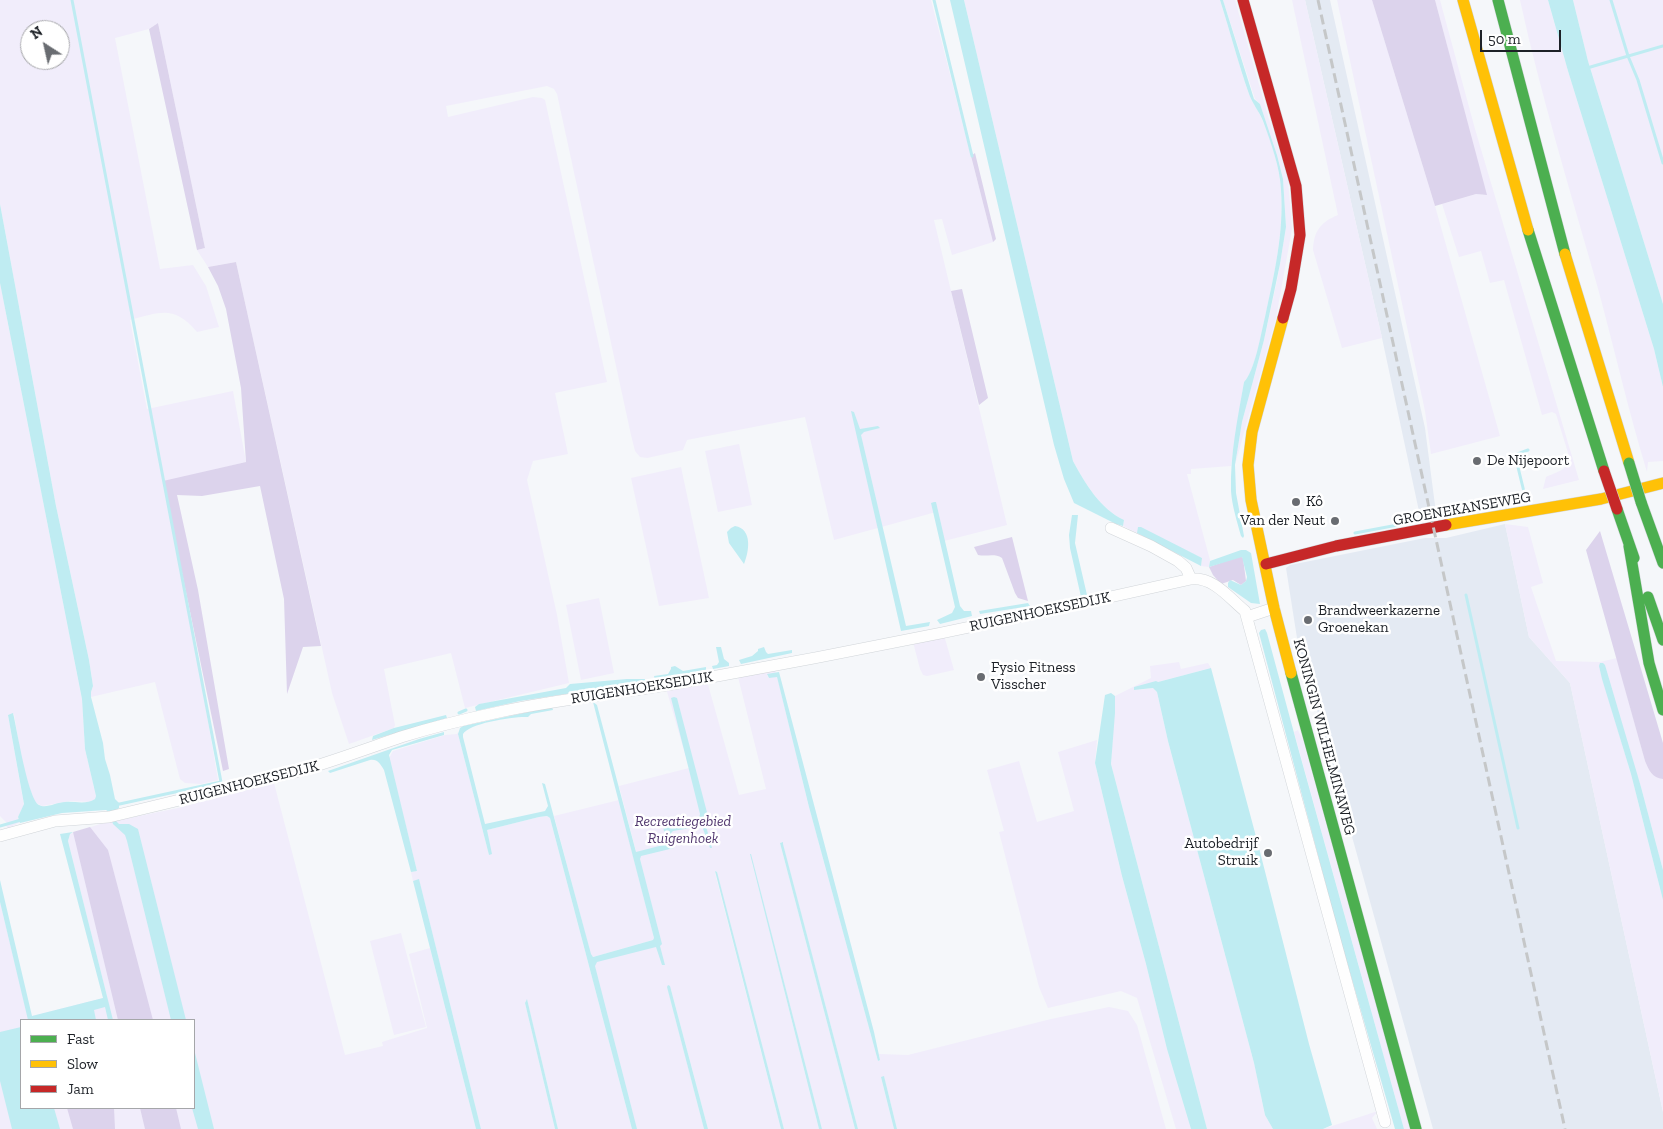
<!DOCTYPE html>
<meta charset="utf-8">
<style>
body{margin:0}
#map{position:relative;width:1663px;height:1129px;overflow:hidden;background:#f5f7fa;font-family:"Zilla Slab",serif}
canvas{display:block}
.legend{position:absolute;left:20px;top:1019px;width:175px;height:90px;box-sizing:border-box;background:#fff;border:1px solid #a5a6a9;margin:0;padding:6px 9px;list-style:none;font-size:15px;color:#1d2127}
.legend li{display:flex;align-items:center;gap:10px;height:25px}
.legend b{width:25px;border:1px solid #a5a6a9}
.north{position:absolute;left:20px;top:20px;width:50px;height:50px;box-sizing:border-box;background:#fff;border:1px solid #a5a6a9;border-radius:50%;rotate:325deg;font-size:14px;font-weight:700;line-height:20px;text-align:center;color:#1d2127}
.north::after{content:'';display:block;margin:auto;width:18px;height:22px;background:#696c71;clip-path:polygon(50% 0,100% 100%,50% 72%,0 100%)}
.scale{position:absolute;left:1480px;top:30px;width:81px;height:22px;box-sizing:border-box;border:2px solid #1d2127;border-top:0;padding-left:6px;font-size:15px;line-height:18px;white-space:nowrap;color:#1d2127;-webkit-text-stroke:4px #fff;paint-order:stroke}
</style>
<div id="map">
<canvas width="1663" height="1129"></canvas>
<ul class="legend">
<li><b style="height:6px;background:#4caf50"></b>Fast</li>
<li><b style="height:6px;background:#ffc107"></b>Slow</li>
<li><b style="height:6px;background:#c62828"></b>Jam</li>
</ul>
<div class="north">N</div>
<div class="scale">50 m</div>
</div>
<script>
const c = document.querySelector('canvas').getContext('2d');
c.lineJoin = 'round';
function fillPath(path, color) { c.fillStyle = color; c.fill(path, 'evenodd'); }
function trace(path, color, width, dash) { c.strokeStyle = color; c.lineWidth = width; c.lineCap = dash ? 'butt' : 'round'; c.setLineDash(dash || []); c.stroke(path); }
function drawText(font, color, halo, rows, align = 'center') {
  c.font = font + ' "Zilla Slab",serif'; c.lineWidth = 5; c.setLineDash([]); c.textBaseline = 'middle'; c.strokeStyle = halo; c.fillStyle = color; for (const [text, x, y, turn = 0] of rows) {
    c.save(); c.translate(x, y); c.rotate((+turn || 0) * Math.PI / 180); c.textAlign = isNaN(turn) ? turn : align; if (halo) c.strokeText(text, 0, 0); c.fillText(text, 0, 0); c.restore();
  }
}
fillPath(new Path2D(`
 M1305,0H1330L1425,428L1436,513L1425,515L1420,516L1382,338Z
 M1505,524L1529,637L1570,683L1663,1112V1129H1433L1297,638L1286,568L1290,565L1425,538H1446Z`), '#e4eaf3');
fillPath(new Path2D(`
 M0,0H931L993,242L952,255L942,219L934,220L1007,525L944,541L936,512L834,540L805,417L687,440L683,450L647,458L640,457L635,451L631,435L557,94L554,89L547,86L446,106L448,117L533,97L542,98L545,100L607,382L555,393L568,454L533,461L527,480L557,615L569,683L465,708L451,653L384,669L395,725L394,728L349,744L332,693L236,262L208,267L197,250L205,248L158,23L149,29L115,38L160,269L193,265L206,286L219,327L197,332C174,305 161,312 130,320L147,409L233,391L246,462L163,482L200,673L218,780L201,784L185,783L180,779L155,682L91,697V692L93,686L89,660L56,506L0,204ZM30,30H60V60H30Z
 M964,0H1220C1230,31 1238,63 1249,94C1252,102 1258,110 1261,117C1271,139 1280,167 1281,190C1284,234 1274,275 1265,318C1261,334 1256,370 1244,382L1231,466L1191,469V474H1187L1210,560L1209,567L1201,566L1202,558L1176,546L1136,532L1137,533L1123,526L1124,520C1100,509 1085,483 1073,461Z
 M1223,0H1235L1269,119L1288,179L1292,229L1276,318L1235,465L1242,422L1264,340L1278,276L1286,227L1283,179L1277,155L1260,104L1255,99Z
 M1292,0H1305L1382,338L1342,348L1313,250C1314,230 1321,222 1338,215Z
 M1337,0H1372L1435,206L1500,436L1431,454L1425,411Z
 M1435,0H1440L1475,129L1579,480L1543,489L1546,477C1556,472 1570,470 1569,456L1556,414L1552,412L1542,415L1504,280L1490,283L1481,251L1459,257L1442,204L1476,194L1486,195Z
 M1520,0H1548L1568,71L1654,349L1663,387V461L1648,462L1647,472C1628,410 1614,347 1597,285C1570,190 1541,96 1520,0Z
 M1573,0H1663V304L1588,61Z
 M0,283L82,699L85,749L96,796L95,799L90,802L70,801L42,806C38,804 35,803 33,798C23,778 18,737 14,714L8,715L24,805L18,817L20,822L7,829L6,822L0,816Z
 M739,444L752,505L718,512L705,451Z
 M681,467L709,598L659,606L631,478Z
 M1505,524L1528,527L1543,583L1531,587L1556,661L1600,662L1617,658L1645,761L1663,779V870L1641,787L1599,666L1631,774L1663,900V1112L1570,683L1529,637Z
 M599,598L614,673L581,680L566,605Z
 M944,635L954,670L927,676L923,675L920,669L913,642Z
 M1179,662L1181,669L1208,663L1211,668L1158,682L1136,690L1154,688L1157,692L1168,741L1254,1063L1265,1115L1273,1129H1207L1111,764L1115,696L1151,678L1150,666Z
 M775,670L776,673L767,675L769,678L777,676L809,807L878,1061L880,1060L879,1054L908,1055L1051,1019L1109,1007L1128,1011L1137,1025L1166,1129H897L884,1077H881L894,1129H858L782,842L780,843L855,1129H822L750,854L819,1129H784L716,871L715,873L781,1129H708L671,990L669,993L704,1129H635L591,963L659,940L619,786L689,768L666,688L707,681L739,795L766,789L738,677Z
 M1298,730L1303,741L1410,1129H1404L1294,732Z
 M459,731L458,734L489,855L487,830L539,817L547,816L550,818L632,1129H558L527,1000L525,1003L555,1129H481L419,880L413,881L411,872L417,871L389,758L393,751L445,735L457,734Z
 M1097,740L1095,763L1122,876L1146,964L1167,1049L1191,1129H1176L1137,998L1121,991L1048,1008L1039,987L999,832L1004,831L987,770L1019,761L1037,822L1074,811L1058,752Z
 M274,783L345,1055L383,1046L382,1042L427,1028L409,954L430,948L476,1129H0V902L28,1017L107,997L68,841L70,834L100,824L178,808ZM21,1020H194V1108H21Z
 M619,800L654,938L653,940L593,957L591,956L554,816Z
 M401,933L426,1027L394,1035L370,941Z
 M1378,1111L1372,1118L1377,1129H1323Z`), '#f1edfb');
fillPath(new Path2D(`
 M1372,0H1435L1487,195L1476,194L1435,206Z
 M158,23L205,248L197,250L149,29Z
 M975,153L996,239L993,242L971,156Z
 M236,262L321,646L303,647L287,694L284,599L260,486L202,496L177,495L198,590L229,769L223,771L163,481L246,462L241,388L226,309L218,286L208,267Z
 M962,289L988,398L979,405L951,291Z
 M1600,531L1663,743V779C1652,778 1649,770 1645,761L1586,550Z
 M1012,537L1028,601L1018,598L1015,593L1002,558C994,553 987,557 978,555L974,547Z
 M1240,556L1243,558L1246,581L1241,585L1233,580L1221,584L1213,575L1209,567Z
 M90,827L108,850L153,1020H118L73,832Z
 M67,1108H114L115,1129H73Z
 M140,1108H176L181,1129H145Z`), '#dcd3ec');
fillPath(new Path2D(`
 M950,0H964L1073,461C1085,483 1100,509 1124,520L1123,526L1116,524L1074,503L1064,479L1054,445Z
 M1220,0H1223L1254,99L1260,104L1277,155L1283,179L1286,227L1280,264L1264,340L1242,422L1235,465L1236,493L1244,536L1243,538L1241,536C1237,521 1232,506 1231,491C1230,454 1238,417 1244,382C1255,371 1261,333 1265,317C1274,275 1284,234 1281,190C1280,167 1271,143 1263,121C1259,111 1252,103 1249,94C1238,63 1230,31 1220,0Z
 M1548,0H1573L1588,61L1663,304V387L1654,349L1568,71Z
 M0,204L56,506L89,660L93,686L91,692V697L103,743L105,759L110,775L115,799L119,803V808L115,811L116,821L119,824H129L138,829L186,1020H171L127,841L125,835L113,824L109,812L106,810L62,813L20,823L18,817L24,804L8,715L13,713C17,729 28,799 39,805C46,809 57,802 65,802C75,801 86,805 95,799L96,796L85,749L82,699L0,283Z
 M851,411L854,412L860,429L878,426L880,428L864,432L861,435L906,626L930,622L929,626L901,631Z
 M934,502H936L960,606L964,611H971L972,616L940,624L937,620L952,613L955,607L931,503Z
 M1072,515H1078L1075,543L1087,595L1081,597L1070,548L1069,535Z
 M735,526C753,529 749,552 744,564L729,543L727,532L731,528Z
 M1138,527H1141L1202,558L1201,566L1137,533Z
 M1241,550H1246L1251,553L1260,604L1251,603L1228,587V583L1230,580L1241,585L1246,581L1247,577L1242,557L1209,567L1210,561Z
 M1028,603L1030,606L980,614L979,611Z
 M1265,629L1267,633L1297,744L1404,1129H1395L1338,931L1259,633L1261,630Z
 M716,647H721L724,659L729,663V666L713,669L712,666L717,665L719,662Z
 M764,647L766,652L768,654L792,650V653L741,664L739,660L752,656L758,651V649Z
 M1600,663H1603L1605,665L1641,787L1663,870V900L1631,774L1602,679L1599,666Z
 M675,666L683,671L706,667V670L655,680L654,676L668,674L671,669V667Z
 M1211,668L1258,844L1309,1044L1332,1125L1323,1129H1273L1265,1115L1254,1063L1168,741L1157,692L1153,688L1134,690V687L1156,681L1158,682Z
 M779,672L874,1032L880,1060L878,1061L809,807L777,677L769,678L767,674Z
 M627,679H645V682L520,701L476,711L475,707L479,704L566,688L570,684Z
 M1111,693L1115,696V713L1111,764L1207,1129H1191L1167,1049L1146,964L1122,876L1095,763L1105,695Z
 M674,697L677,698L709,820L706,826L712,848H710L702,826L673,831L671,833L674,848L641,856L640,859L662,944L660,946L665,965H662L656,947L597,962L595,966L637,1129H632L550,818L547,816L539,817L487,830L492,854L489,855L458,734L460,728L463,726L552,707L553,710L531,714L528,717C515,716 469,723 463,734V737L485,824L545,811L548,806L542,783L545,784L591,954L593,957L653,940L654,938L593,702L597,705L636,852L667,844L663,827L699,818L700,814L671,698Z
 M446,715L447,718L372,740L373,736L394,728Z
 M444,732V735L392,750L389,755L417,871L411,872L384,770C380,764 378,759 370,760L330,773L328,771L419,739Z
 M73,832L70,834L68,841L113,1020H108L105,1007L94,1010L96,1020H28L0,902V880L32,1016L103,998L60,834Z
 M783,842V844L858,1129H855L780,843Z
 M750,854H751L822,1129H819Z
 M715,871L717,872L784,1129H781Z
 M419,879L481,1129H476L413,881Z
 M668,985L670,986L708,1129H704L667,987Z
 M527,999L558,1129H555L525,1003Z
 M21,1027V1108H54L60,1129H12L0,1081V1032Z
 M194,1049L214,1129H198L192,1108H194Z
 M884,1076L897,1129H894L881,1077Z`), '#bfecf2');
trace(new Path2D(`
 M72,0L221,782L115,805
 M934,0L972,156
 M1611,0L1628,56L1638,80L1663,163
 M1587,68L1663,46
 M1437,515L1512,500L1525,496L1515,455L1528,450
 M1355,533L1419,521
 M1466,595L1518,828
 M459,713L466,710
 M0,826L21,820`), '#bfecf2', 3);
const street = new Path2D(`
 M1111,528L1151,546L1178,561L1186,568L1191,579
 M1247,617L1274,608
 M0,836L55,821L109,817L296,772C331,762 366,749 401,737C433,727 466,719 499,712C562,698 626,693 690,681C858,651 1025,617 1191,579C1214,577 1229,598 1245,611L1385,1122`);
const fast = new Path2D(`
 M1498,0L1565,254
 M1528,230L1604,471
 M1641,502L1663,563
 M1617,509L1634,558
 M1629,546L1649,663L1663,710
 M1648,597L1663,640
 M1291,673L1416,1129`);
const slow = new Path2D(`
 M1463,0L1528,230
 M1565,254L1629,463
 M1283,318L1252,432L1248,465L1251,500L1274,608L1291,673
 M1446,525L1601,499L1663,483`);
const jam = new Path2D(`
 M1243,0L1296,186L1300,235L1291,289L1283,318
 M1266,564L1336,546L1446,525`);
trace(street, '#d1d5d9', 12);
trace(fast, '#d1d5d9', 12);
trace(slow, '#d1d5d9', 12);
trace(jam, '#d1d5d9', 12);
trace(street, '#fefefe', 11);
trace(fast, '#4caf50', 11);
trace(slow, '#ffc107', 11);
trace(jam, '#c62828', 11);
trace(new Path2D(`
 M1318,0L1565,1129`), '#c5c7c8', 3, [10, 5]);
const fastBridge = new Path2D(`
 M1629,463L1641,502`);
const jamBridge = new Path2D(`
 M1604,471L1617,509`);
trace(fastBridge, '#d1d5d9', 12, []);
trace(jamBridge, '#d1d5d9', 12, []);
trace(fastBridge, '#4caf50', 11);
trace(jamBridge, '#c62828', 11);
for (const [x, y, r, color] of [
 [1477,461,5,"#696c71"],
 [1296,502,5,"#696c71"],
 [1335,521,5,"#696c71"],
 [1308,620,5,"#696c71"],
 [981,677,5,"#696c71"],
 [1268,853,5,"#696c71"]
]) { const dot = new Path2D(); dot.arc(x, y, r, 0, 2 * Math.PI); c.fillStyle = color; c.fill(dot); trace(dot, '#fff', 2); }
drawText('15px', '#1d2127', '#fff', [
 ["De Nijepoort",1487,461],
 ["Kô",1306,502],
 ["Van der Neut",1325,521,"right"],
 ["Brandweerkazerne",1318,611],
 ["Groenekan",1318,628],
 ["Fysio Fitness",991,668],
 ["Visscher",991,685],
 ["Autobedrijf",1258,844,"right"],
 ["Struik",1258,861,"right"]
], 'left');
drawText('15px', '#1d2127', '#fff', [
 ["GROENEKANSEWEG",1462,509,-10],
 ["RUIGENHOEKSEDIJK",1040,612,-12],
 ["RUIGENHOEKSEDIJK",642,688,-9],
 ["KONINGIN WILHELMINAWEG",1324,737,75],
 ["RUIGENHOEKSEDIJK",249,783,-14]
]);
drawText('italic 15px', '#52386f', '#fff', [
 ["Recreatiegebied",683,822],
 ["Ruigenhoek",683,839]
]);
</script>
